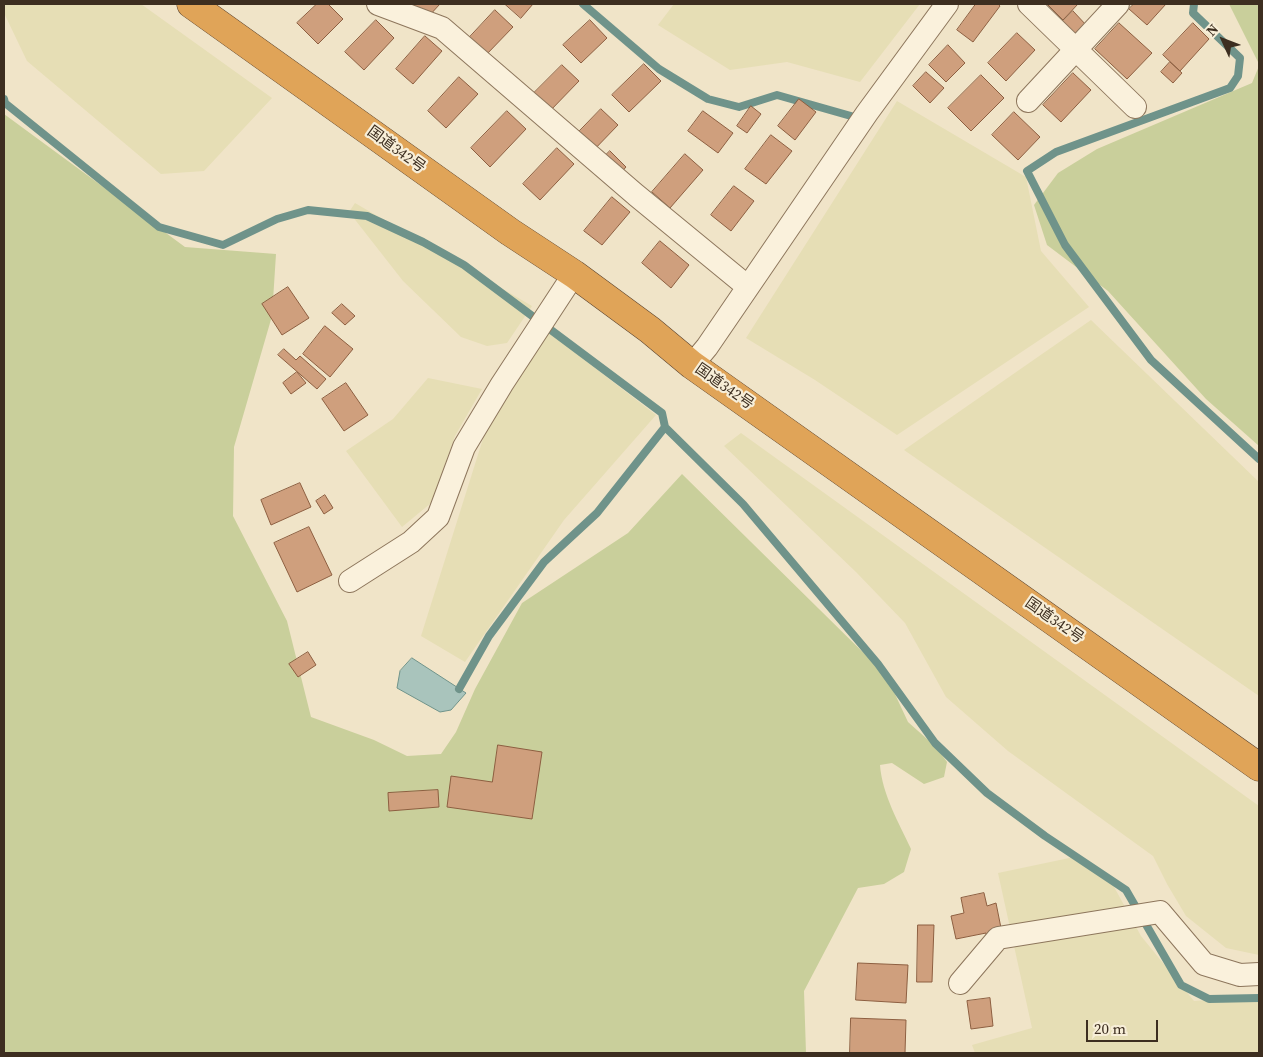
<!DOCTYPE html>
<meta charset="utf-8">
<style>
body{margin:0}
#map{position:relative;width:1263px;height:1057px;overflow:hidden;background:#f0e4c8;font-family:"Source Serif 4",serif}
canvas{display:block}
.frame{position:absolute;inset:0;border:5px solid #3d2e20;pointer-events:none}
.north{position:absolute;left:1198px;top:15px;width:50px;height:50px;-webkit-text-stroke:4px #f7eed8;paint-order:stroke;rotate:313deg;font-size:14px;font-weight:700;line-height:20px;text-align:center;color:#3d2e20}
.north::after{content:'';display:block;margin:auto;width:18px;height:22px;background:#3d2e20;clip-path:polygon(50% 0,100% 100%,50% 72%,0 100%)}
.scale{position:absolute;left:1086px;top:1020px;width:72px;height:22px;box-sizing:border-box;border:2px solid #3d2e20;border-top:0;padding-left:6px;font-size:15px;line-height:18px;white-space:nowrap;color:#3d2e20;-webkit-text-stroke:4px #f7eed8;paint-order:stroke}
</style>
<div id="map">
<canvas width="1263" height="1057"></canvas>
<div class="frame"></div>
<div class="north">N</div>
<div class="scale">20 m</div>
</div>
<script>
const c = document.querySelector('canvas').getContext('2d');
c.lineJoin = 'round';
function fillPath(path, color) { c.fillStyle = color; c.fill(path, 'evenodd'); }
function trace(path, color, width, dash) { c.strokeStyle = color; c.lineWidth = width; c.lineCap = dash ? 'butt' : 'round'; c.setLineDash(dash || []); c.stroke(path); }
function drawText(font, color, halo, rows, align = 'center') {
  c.font = font + ' "Source Serif 4","Noto Sans JP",serif'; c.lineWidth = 4.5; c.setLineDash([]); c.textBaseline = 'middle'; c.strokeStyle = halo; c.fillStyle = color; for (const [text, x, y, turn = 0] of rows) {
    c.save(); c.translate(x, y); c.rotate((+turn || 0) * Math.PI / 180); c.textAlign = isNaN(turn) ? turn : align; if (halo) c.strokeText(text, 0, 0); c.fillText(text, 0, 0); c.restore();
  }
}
fillPath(new Path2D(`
 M4,4H141L272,98L204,171L161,174L27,61L4,13Z
 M674,4H920L860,82L787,62L730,70L658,25Z
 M897,101L1026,177L1041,251L1089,307L897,435L815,380L746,338Z
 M355,203L532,306L507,343L487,346L461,337L403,281L349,212Z
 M1091,320L1259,482V696L904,450Z
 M547,331L656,415L564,520L465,662L421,636L487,426Z
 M428,378L482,389L455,436L431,503L402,527L346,451L393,419Z
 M741,433L1259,806V955L1226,948L1186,916L1167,884L1153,856L1008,751L946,697L905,623L856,572L724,446Z
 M1074,857L1113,885L1141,936L1194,1001L1259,996V1053H975L972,1045L1032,1028L998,873Z`), '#e6deb5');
fillPath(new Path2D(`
 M1229,4H1259V64Z
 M1259,66V446L1206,399L1108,291L1047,245L1034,205L1058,173L1097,149L1252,83Z
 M4,114L185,247L276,254L272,316L234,447L233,516L287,621L311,717L374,740L407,756L441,754L456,732L475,689L522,603L628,533L682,474L886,675L908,722L936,747L947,762L944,777L924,784L892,763L880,765C882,794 899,823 911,849L904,872L884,884L858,888L804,991L806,1053H4Z`), '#c9cf9b');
const water = new Path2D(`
 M412,658L466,693L451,710L440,712L397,688L400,671Z`);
fillPath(water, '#a9c4bc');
trace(water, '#6f938a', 1);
trace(new Path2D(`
 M583,4L659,69L708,99L739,107L777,95L851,116
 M1194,4L1193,13L1240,58L1238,76L1230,88L1056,152L1027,171L1065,245L1151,360L1259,459
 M4,99L5,103L159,227L223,245L277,219L308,210L367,216L423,242L464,265L662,413L665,427L743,504L878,664L935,743L987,793L1045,836L1126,890L1181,985L1209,999L1259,998
 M459,689L489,636L544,562L597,513L665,427`), '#6f938a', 8);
const building = new Path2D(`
 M317,4H328L343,19L318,44L297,23Z
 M413,4H440L428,17Z
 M505,4H533L521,18Z
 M976,4H998L1000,6L973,42L957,30Z
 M1049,4H1078L1063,20L1048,5Z
 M1134,4H1166L1147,25L1129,9Z
 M495,10L513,27L485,56L468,39Z
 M1073,11L1087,26L1075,38L1060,24Z
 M376,20L394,38L364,70L345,52Z
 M590,20L607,38L581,63L563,45Z
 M1119,23L1152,53L1127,79L1095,49Z
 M1193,23L1209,39L1180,71L1163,55Z
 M1017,33L1035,50L1006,81L988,63Z
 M425,36L442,51L413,84L396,69Z
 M948,45L965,63L946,82L929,65Z
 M1170,62L1182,73L1173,83L1161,72Z
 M644,64L661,81L629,112L612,95Z
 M562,65L579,81L548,113L531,96Z
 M926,72L944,88L930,103L913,86Z
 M1073,73L1091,90L1061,122L1043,105Z
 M981,75L1004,98L971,131L948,108Z
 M459,77L478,94L446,128L428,111Z
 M799,99L816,112L795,140L778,126Z
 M751,106L761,114L747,133L737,126Z
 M601,109L618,125L589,155L572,139Z
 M507,111L526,129L490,167L471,148Z
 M703,111L733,133L718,153L688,131Z
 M1014,112L1040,137L1018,160L992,135Z
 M771,135L792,151L766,184L745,169Z
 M557,148L574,164L540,200L523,184Z
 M610,151L626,167L617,177L600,161Z
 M685,154L703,170L670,208L652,192Z
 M734,186L754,201L731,231L711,215Z
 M612,197L630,212L602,245L584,231Z
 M660,241L689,265L671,288L642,263Z
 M288,287L309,318L282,335L262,304Z
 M342,304L355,316L345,325L332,313Z
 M325,326L353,349L330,377L303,354Z
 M284,349L296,360L300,356L326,379L317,389L278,355Z
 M297,372L306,383L291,394L283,383Z
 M346,383L368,415L344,431L322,399Z
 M300,483L311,507L271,525L261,500Z
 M325,495L333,508L324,514L316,501Z
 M309,527L332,575L297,592L274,543Z
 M308,652L316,665L298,677L289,664Z
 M498,745L542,752L532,819L447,807L451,776L492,782Z
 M438,790L439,807L389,811L388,793Z
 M984,893L987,906L996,903L1004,943L988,946L986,933L956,939L951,916L964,913L961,898Z
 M918,925H934L932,982H917Z
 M858,963L908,965L906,1003L856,1000Z
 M990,998L993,1026L971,1029L967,1001Z
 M851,1018L906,1020L905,1053H850Z`);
fillPath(building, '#cf9f7d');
trace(building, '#8d5f41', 1);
const street = new Path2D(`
 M378,4L442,28L636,195L748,287
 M1029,4L1135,107
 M1028,101L1118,4
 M692,365L707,347L867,113L947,4
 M350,581L411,542L438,517L464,447L502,384L574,274
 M960,983L998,938L1160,912L1204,964L1240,975L1259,974`);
const highway = new Path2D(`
 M191,4L510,232L574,274L650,330L692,365L1259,767`);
trace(street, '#8d765c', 24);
trace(highway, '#5b4430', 29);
trace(street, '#faf1dc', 22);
trace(highway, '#e0a458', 28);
drawText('15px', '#3d2e20', '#f7eed8', [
 ["国道342号",396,150,36],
 ["国道342号",724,387,35],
 ["国道342号",1054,621,35]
]);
</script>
